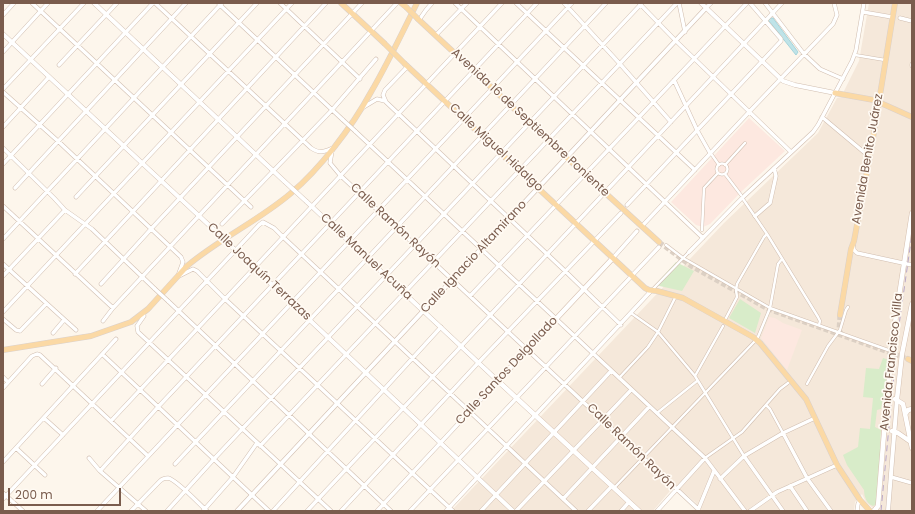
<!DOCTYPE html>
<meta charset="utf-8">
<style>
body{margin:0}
#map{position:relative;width:915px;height:514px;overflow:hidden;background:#fdf6ec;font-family:Poppins,sans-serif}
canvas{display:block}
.frame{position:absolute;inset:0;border:4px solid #7a5c4d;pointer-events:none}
.scale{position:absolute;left:8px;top:488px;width:113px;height:18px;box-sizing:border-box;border:2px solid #7a5c4d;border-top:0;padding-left:5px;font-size:12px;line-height:14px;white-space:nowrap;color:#7a5c4d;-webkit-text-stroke:3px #fffaf3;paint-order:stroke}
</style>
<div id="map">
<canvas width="915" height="514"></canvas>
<div class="frame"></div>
<div class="scale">200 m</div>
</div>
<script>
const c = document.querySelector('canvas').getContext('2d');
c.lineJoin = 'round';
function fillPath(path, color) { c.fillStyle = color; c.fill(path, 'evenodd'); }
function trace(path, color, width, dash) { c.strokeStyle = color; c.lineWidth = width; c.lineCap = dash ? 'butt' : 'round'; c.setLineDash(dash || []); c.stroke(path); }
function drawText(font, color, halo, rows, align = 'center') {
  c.font = font + ' Poppins,sans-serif'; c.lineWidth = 3.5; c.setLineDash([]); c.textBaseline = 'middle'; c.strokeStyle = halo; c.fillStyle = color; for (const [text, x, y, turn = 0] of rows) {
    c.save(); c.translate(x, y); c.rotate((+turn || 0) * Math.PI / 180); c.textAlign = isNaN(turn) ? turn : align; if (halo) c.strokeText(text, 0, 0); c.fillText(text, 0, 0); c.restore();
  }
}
fillPath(new Path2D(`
 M869,3H912V511H876L866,502L862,494L855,502L854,511H702L695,502L675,485L653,511H451L724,223L818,133L837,98L841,97L859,61Z`), '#f5e8da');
fillPath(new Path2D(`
 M749,118L785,151L742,191L710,224L703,227L696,225L671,202L672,201Z
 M769,317L775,318L783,323L802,330L787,370L761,338Z`), '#fde8e0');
fillPath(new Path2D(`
 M676,262L694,271L682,291L655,285Z
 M740,299L761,313L755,333L729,318Z
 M883,358L889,360C887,377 884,393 881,409L877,410L875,427L881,430L880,446L881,453L876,503L875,505L873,506C867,504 864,497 864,490L847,465L843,455L858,447L860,428L870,429L873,398L863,397L866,368L879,369Z`), '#d8ecc9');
const water = new Path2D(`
 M771,18H773L798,52L796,55L769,21Z`);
fillPath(water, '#bfe3e8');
trace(water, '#a5d3da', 1);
trace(new Path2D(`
 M659,242L691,266L768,309L905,358
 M840,315L839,330L842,335`), '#dcd0c4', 5, [5, 2.5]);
const pedestrian = new Path2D(`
 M855,55L885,60
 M712,155L719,165
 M716.5 169a5.5 5.5 0 1 1 11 0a5.5 5.5 0 1 1-11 0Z
 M725,165L745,143
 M725,174L741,195
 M743,199L767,234L818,317L820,321L819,325
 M702,230L704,188L718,173
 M666,245L683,258L770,308L888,350
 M652,290L689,252
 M631,313L658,332L695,376L744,456
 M726,318L737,297L736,290L737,284L764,237L767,234
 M758,337L770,308L778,264L782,259
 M695,376L723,326
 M619,378L648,347L658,332L675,298
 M807,384L828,346L840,330L846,310L848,307
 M766,405L770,409L783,433
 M657,413L697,381
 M705,458L742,432L780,389L788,383
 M614,488L754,342`);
const minor = new Path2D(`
 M32,3L251,207
 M155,3L311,148C320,154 323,152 333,148
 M280,3L360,79
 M455,3L703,238
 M516,3L695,170
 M564,3L620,64L671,122
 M639,3L676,41L791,152
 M679,3L685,32
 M765,3L804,54L820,69L843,79
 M219,4L343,120
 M706,8L711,3
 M863,12L892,17
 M3,15L14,3
 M900,18L912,21
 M419,20L426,10L432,3
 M436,35L467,3
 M3,52L48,3
 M59,65L117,3
 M408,66L385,90L383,95L386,102L565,271L621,325
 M912,66V64
 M674,80L697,130L710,153
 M3,89L84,3
 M3,92L59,142L181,257L183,262L179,273
 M362,108L377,99L385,101
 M822,117L865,153L870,154
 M3,127L49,77
 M355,131L705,458L745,511
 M3,148L54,198L65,210L92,229L155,289
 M332,151L330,163L340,175L698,509
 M3,164L153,3
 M15,188L186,3
 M76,197L257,3
 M627,205L781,41V39L750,3
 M3,206L113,308
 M755,216L770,203L776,176L774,168
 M222,224L332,110L376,59
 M644,224L750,111L833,24L837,15L834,3
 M3,239L222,3
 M853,244L854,250L857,253L912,265
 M689,252L742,198L813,132L818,125L852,61L856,50L864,3
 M613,258L637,231
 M3,264L76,330
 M75,274L326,3
 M3,276L65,210
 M179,276L193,269L197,271L225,299L453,511
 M101,284L151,229L362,3
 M470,296L747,3
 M168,301L391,511
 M3,312L292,3
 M143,313L144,316L137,326L138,332L331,511
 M3,319L16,330L20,331L46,304
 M103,321L113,308L397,3
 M53,333L64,320
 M102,354L269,511
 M3,377L8,382
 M42,384L56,368
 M3,388L32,356L37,354L40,355L148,456
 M44,418L63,435
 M111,421L502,3
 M783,433L807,478L831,511
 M260,446L677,3
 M16,448L45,475
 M744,456L783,511
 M89,458L100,471L146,511
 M3,462L116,339
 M175,464L606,3
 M100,471L158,407L537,3
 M891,477L912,483
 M720,479L744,456L783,433L815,418
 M790,486L807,511
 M3,493L23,511
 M3,499L259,225L263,222L274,228L283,237L576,511
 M563,499L649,407
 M698,510L714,471
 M97,511L572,3
 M131,511L160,481C162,479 165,478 168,478C176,479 200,505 207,511
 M167,511L214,459L642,3
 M203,511L233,477L257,443
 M273,511L441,327
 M307,511L782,3
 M341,511L478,363L621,213
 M377,511L498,381
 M410,511L659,247
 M446,511L651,291
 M481,511L611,371
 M516,511L631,390
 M588,511L612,486
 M621,511L629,502
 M657,511L705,458
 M750,511L777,492L837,465
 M857,511L858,504L860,500`);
const tertiary = new Path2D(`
 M94,3L284,181
 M701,3L783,81L795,85L835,93
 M3,34L211,227
 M307,202L498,381
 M234,249L513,511
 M237,511L452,280L706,8
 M888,511L897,399`);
const secondary = new Path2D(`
 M613,258L498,381L639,511
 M895,399L903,404L912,448
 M897,399L902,354L912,304
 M906,413L908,410L912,409
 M892,431L898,433L911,442
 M874,511L878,506L887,397L896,315L912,213`);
const primary = new Path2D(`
 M341,3L384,43
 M401,3L406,7
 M418,19L567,158L659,242
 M405,64L645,288L649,290L657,291L683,298L753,337L760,343L806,399L837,465L860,500L870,511
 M835,93L874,100L912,117
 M840,315L851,249L854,241L872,144L895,3
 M3,350L91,336L131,322L148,309L187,266C219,239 258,221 290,194C320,169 352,127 371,92C388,63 402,33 417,3
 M908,359L912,361`);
trace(pedestrian, '#d1beb0', 3.5);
trace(minor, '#d1beb0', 4.5);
trace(tertiary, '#d1beb0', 5);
trace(secondary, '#d6c0b0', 5.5);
trace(primary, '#dad1cd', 6);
trace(pedestrian, '#fff', 2.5);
trace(minor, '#fff', 3.5);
trace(tertiary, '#fff', 4);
trace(secondary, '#fff', 4.5);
trace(primary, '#fbd9a5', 5);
trace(new Path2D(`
 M881,511L898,332L912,234`), '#b9a8c9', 1, [6, 4]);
const minorBridge = new Path2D(`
 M343,120L355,131
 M155,289L168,301`);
const tertiaryBridge = new Path2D(`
 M284,181L307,202
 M211,227L234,249`);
const primaryBridge = new Path2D(`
 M406,7L418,19
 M384,43L405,64`);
trace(minorBridge, '#d1beb0', 4.5, []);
trace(tertiaryBridge, '#d1beb0', 5, []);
trace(primaryBridge, '#dad1cd', 6, []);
trace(minorBridge, '#fff', 3.5);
trace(tertiaryBridge, '#fff', 4);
trace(primaryBridge, '#fbd9a5', 5);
drawText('12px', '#7a5c4d', '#fffaf3', [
 ["Avenida 16 de Septiembre Poniente",530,123,43],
 ["Calle Miguel Hidalgo",496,148,43],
 ["Avenida Benito Juárez",868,159,-80],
 ["Calle Ramón Rayón",395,226,43],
 ["Calle Manuel Acuña",366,257,43],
 ["Calle Ignacio Altamirano",474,257,-47],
 ["Calle Joaquín Terrazas",259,272,43],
 ["Avenida Francisco Villa",892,362,-84],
 ["Calle Santos Delgollado",507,371,-47],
 ["Calle Ramón Rayón",631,447,44]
]);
</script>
